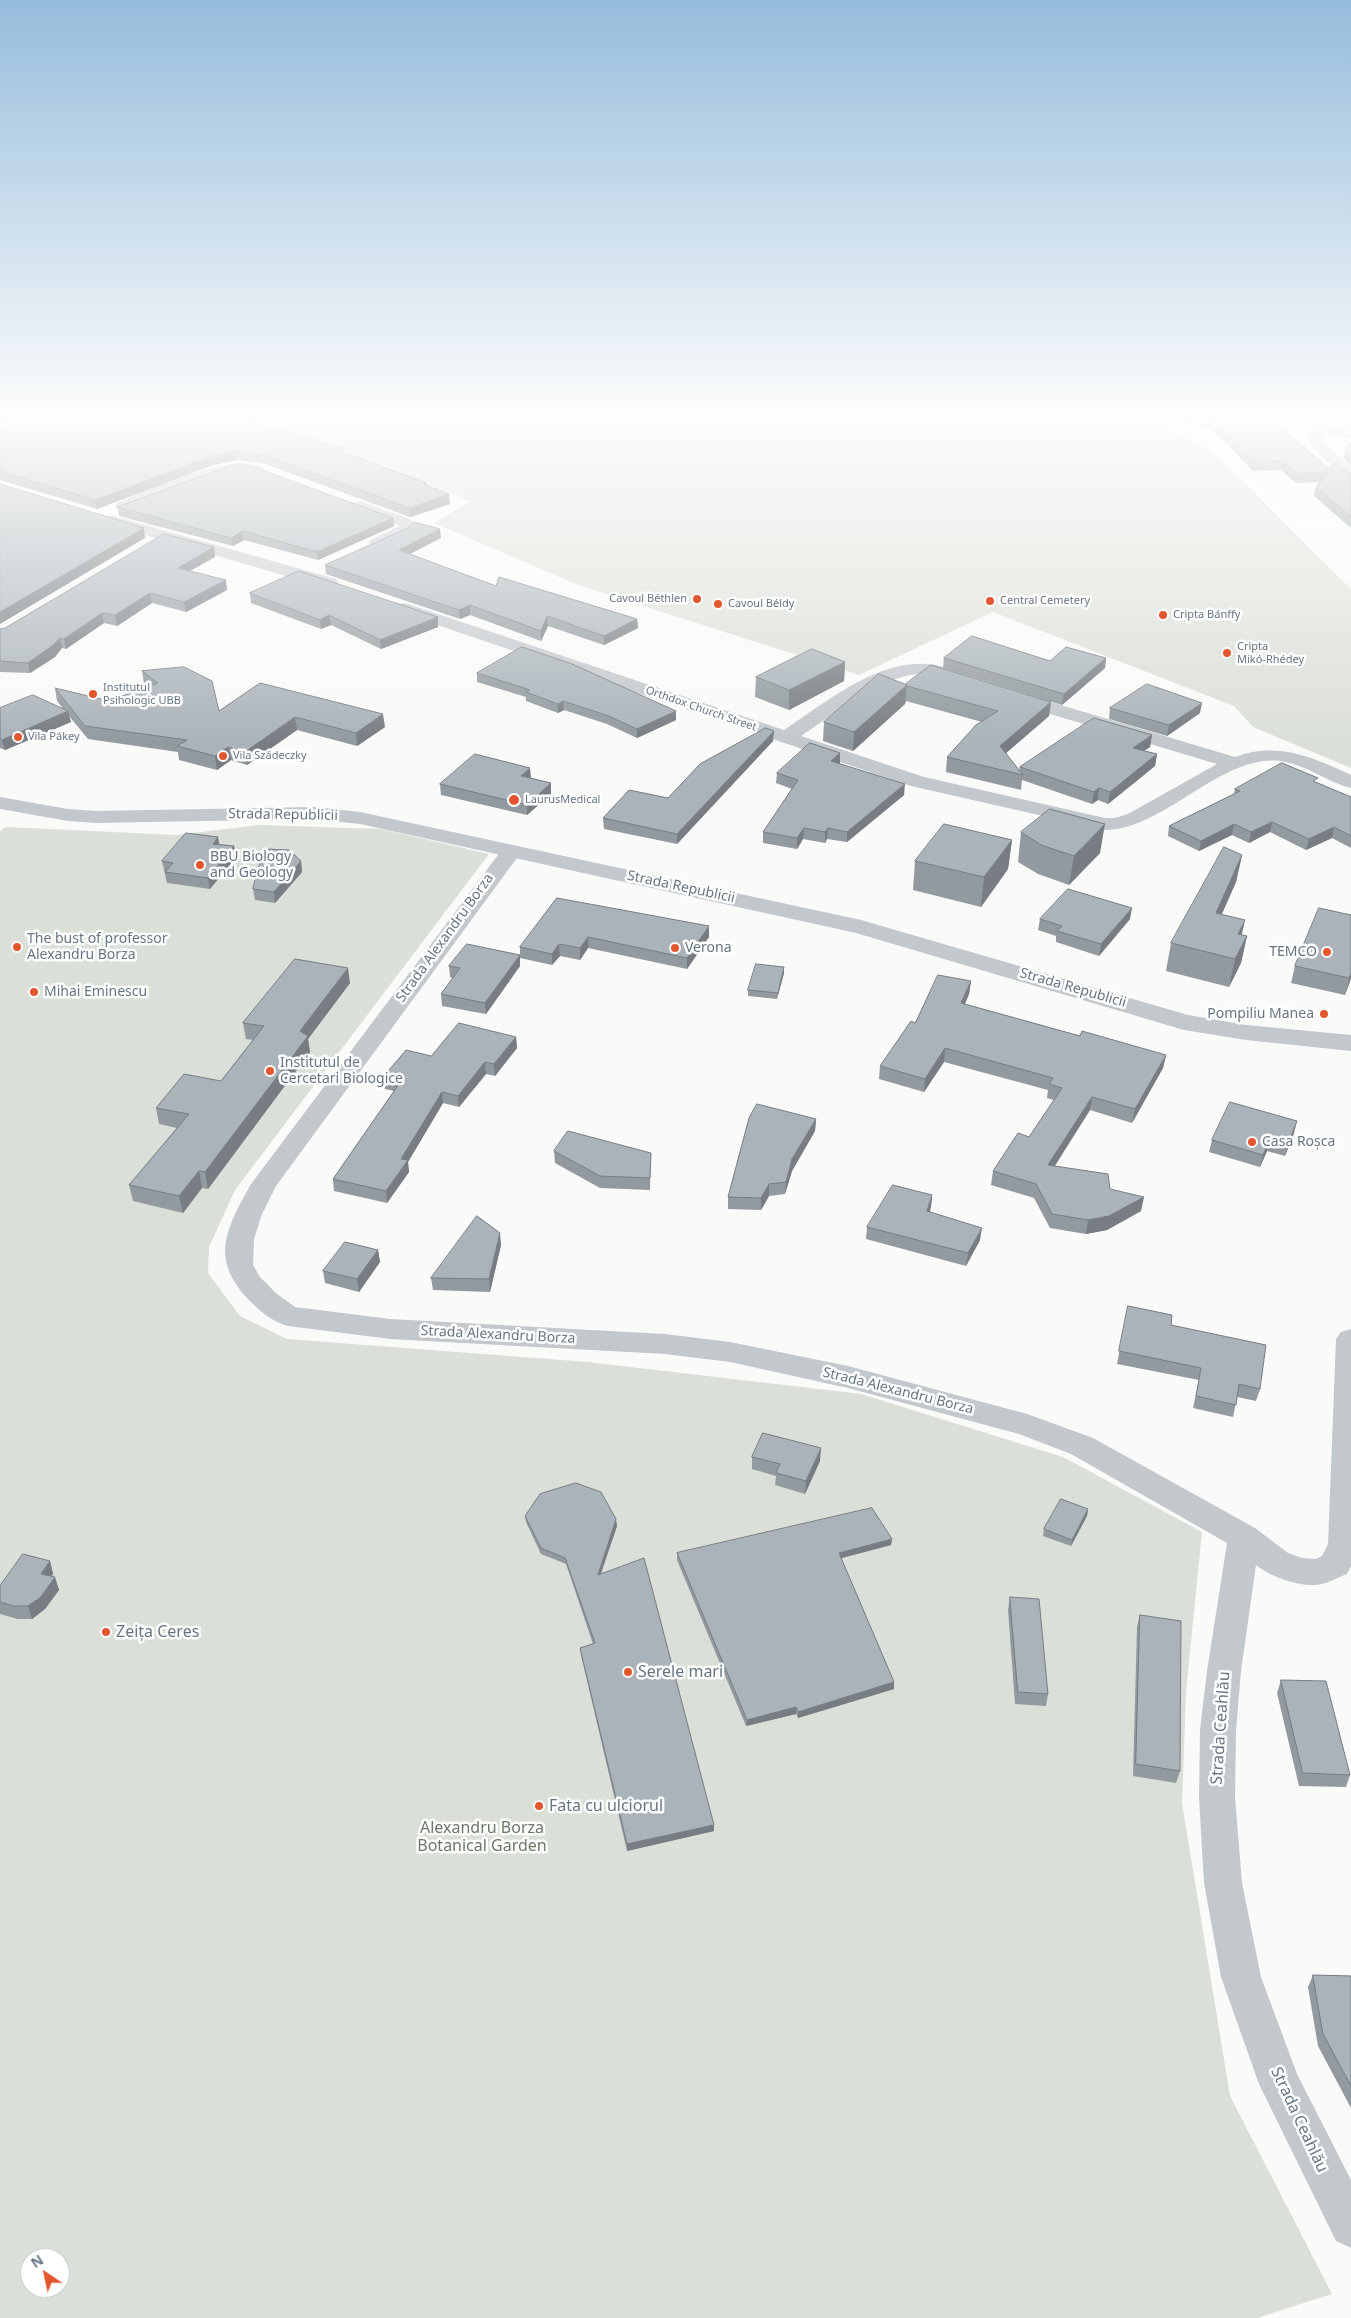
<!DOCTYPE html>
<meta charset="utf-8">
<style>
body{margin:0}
#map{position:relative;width:1351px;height:2318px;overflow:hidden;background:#fafaf8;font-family:"Noto Sans",sans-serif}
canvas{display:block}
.north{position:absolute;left:20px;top:2248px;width:50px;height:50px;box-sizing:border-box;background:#fff;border:1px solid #c1c8cd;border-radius:50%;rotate:326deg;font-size:14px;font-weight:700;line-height:20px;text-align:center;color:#657683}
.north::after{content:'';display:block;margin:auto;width:18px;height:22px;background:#e4572e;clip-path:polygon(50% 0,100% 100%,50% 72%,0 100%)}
</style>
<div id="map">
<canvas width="1351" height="2318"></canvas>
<div class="north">N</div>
</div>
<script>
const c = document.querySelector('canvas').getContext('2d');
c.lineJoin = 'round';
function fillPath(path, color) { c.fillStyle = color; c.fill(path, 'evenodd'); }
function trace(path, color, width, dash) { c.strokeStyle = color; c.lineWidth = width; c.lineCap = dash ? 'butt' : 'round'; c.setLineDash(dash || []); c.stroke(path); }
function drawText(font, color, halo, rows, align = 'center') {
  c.font = font + ' "Noto Sans",sans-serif'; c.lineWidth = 5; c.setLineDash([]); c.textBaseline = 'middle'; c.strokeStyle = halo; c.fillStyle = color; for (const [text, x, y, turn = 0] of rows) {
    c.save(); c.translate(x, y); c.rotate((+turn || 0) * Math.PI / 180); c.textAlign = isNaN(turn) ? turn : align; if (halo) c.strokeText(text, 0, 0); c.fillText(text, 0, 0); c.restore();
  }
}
fillPath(new Path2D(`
 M266,420H1148L1211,450L1351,589V768L1253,727L1234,706L993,612L859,675L578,585L434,523L471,501L396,472L252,425Z
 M259,825L381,829L489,854L235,1190L209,1247L208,1273L240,1316L287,1339L588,1362L861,1394L1063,1457L1202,1532L1186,1692L1182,1803L1230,2096L1332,2294L1257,2318H0V831L6,827L176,835ZM30,2258H60V2288H30Z`), '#dadfd7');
fillPath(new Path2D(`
 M1283,420H1306L1351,431V439L1325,433L1322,437L1325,444L1351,468V481L1346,479L1314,449L1308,437L1313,430L1285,423Z
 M243,463L262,466L264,469L257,473L243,472L213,476L123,511L117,509L115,506L117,503C158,486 199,467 243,463Z
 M360,501L410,519L417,526C409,537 385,550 371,546L369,543L371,540L399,526L354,509L352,506L354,503Z
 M110,515L336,579L338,583L336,587H324L104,523L102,520L104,517Z
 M405,603L784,730C830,700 888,649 947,668C954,670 966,672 970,679L968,683C951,687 936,673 919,674C880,676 833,715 801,736L924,777L1105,818H1115L1128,814L1217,764L1010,702L1008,698L1010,694L1017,692L1024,694L1235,757C1277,741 1313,757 1351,775V788C1327,782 1305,764 1280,761C1221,754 1164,830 1105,830L911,786L399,612L396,608L399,604Z
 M511,845L518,847L522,851L276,1186L262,1214L254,1239L253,1265L260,1277L277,1294L295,1307L390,1319L665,1334L730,1342L848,1366L1027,1414L1093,1438L1255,1528L1288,1553L1302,1558L1316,1559L1322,1556L1328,1544L1336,1339L1341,1332L1351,1329V1566L1347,1574C1337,1578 1326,1584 1316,1585C1297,1586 1271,1577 1256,1565L1241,1671L1236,1730L1235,1797L1242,1883L1261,1977L1297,2074L1351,2180V2248L1336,2241L1259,2084L1221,1977L1204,1883L1199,1797L1200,1730L1207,1671L1227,1543L1071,1454L1019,1434L848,1388L730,1362L665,1354L390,1339L288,1326C273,1322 261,1312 250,1301C209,1259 226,1229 251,1184L504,847Z`), '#c3c8cc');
fillPath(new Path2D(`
 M0,797L68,809L96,811L314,807L360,812L861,920L1188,1015L1246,1025L1351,1035V1051L1246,1040L1184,1030L856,933L360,824L314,819L96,823L68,821L0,809Z`), '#c3c8cc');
fillPath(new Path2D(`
 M1180,420H1271L1330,469L1351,473V528L1314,496L1316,487L1320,482L1296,483L1281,470L1253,471L1212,429Z
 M0,427L271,428L346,453L426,483V485L450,504L410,517L265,464L237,460L213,465L97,509L0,480Z
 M1351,443V466L1344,459L1345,450Z
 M118,507L393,518L394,526L318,560L244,540L233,546L119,516Z
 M441,538L409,554L496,586L637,619L638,628L604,645L548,626L541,641L470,615L460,619L326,574L325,565Z
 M214,547L215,557L190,571L227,590L186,612L152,603L117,626L104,623L66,649L62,648L55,657L30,673L0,672V629L5,628Z
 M250,593L438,627L381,649L331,625L321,629L251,603Z
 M944,658L1050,661L1106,658L1105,668L1062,705L943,668Z
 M845,662L844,681L789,710L755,697L756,677Z
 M142,671L219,711L260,683L385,727L357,746L297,730L247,765L231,760L217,770L179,760L178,752L88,739L69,716L71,722L5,750L0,748V708L64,710L57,701L55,688L109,701L148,686L144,684Z
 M477,673L676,720L637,738L607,724L564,710L558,713L526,701V697L477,682Z
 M906,684L1051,702L1049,716L1006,753L1019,771L1020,767L1152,735L1150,747L1144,751L1157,754L1155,766L1108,804L1098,800L1092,804L1022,780L1021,790L946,772L947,757L982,722L906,701L905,704L853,751L823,741L824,722Z
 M1110,708L1200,713L1167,736L1109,719Z
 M773,741L677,844L604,829L603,818L668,798Z
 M840,753V764L904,795L847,842L827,839L825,843L803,839L797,849L763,843V832L792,789L776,783L777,773Z
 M531,778L551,783V794L527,815L441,795L440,784Z
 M1317,783L1351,797V848L1332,838L1306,850L1270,832L1249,843L1232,835L1199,851L1168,836L1169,826L1234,794L1235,789Z
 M1021,832L1100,853L1069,885L1038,874L1018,862Z
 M1012,840L1008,869L981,907L913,890L915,861Z
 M219,844L234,846L236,857L210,889L167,883L162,861Z
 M1242,855L1236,882L1222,914L1242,935L1247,936L1241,963L1229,987L1166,971L1171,943Z
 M301,861L302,872L275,903L255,900L253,889Z
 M557,898L709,937L687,969L588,948L580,960L560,956L552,965L520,958V947Z
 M1040,919H1130L1099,956L1056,942V936L1038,930Z
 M449,966H520L486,1014L442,1006L441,994L453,978L450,977Z
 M1295,966L1351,978L1345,995L1291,983Z
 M784,973L777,999L748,996V990Z
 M971,981L969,994L965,1004L1080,1036L1166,1055L1163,1068L1132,1123L1090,1110L1055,1166L1110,1189L1141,1211L1107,1230L1086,1234L1050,1228L1034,1198L991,1185L993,1171L1029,1137L1054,1100L1047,1098L1048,1090L944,1062L924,1092L879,1079L880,1066L915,1023Z
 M350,983L308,1039L310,1052L208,1189L202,1188L183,1213L133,1201L129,1185L177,1128L159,1124L156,1108L221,1081L253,1040L246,1039L243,1023Z
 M516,1037L517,1048L495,1076L486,1074L459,1107L443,1103L408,1162L409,1172L387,1203L334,1191L333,1179L394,1091L385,1089L383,1077L431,1056Z
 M816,1119L815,1131L792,1171L785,1194L769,1196L761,1210L728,1209V1197Z
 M1294,1133L1285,1156L1267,1151L1260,1167L1209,1152L1212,1140Z
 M554,1151L651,1153L650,1190L600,1188L555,1163Z
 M932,1195L931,1207L930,1211L980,1240L966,1266L866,1239L867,1227Z
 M501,1245L490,1292L433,1290L431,1278Z
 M378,1250L380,1262L359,1292L325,1283L323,1271Z
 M1128,1306L1171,1325L1260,1389L1256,1401L1237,1397L1233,1417L1193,1408L1199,1380L1117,1364Z
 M752,1457L820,1461L805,1494L775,1485L776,1476L752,1469Z
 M1088,1509L1087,1516L1071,1546L1043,1536L1044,1529Z
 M525,1516L617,1526L601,1574L714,1825V1831L627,1851L581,1655L580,1648L593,1644L566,1564L541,1554L526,1522Z
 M892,1539L891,1545L841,1558L894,1682V1689L798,1718L796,1714L746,1726L677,1560V1553Z
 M50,1561L53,1574L52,1576L59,1590L45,1609L32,1619H18L0,1614V1586Z
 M1010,1597L1048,1694L1046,1706L1015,1704L1008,1610Z
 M1140,1615L1180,1771L1176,1783L1133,1776L1137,1627Z
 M1281,1680L1350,1775L1346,1787L1299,1786L1277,1693Z
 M1313,1975L1351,1976V2108L1318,2046L1308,1987Z`), '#929a9f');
fillPath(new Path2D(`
 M0,420H21L0,424Z
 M236,451L237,460L213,465L97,509L95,500L212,456Z
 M449,494L450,504L410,517V508Z
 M393,518L394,526L318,560L317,552Z
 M144,528L145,538L0,624V612Z
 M440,529L441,538L400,559L399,550Z
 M243,531L244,540L233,546L231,538Z
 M214,547L215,557L179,577L178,568Z
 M226,580L227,590L186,612L184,602Z
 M150,593L152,603L117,626L115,615Z
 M470,605V615L460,619L459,610Z
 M102,613L104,623L66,649L64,639Z
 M329,615L331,625L321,629L320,620Z
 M547,616L548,626L541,641V631Z
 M438,617V627L381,649L380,640Z
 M637,619L638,628L604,645V636Z
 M60,638L62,648L55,657L30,673L28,663Z
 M1106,658L1105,668L1062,705L1064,694Z
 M845,662L844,681L789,710V690Z
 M907,685L905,704L853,751L854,732Z
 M563,701L564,710L558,713V704Z
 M1051,702L1049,716L998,760L1000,746Z
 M1202,703L1200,713L1167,736L1169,725Z
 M68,711L71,722L5,750L2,740Z
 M676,711V720L637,738V729Z
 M383,714L385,727L357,746L356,733Z
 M295,717L297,730L247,765L245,752Z
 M774,731L773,741L677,844V834Z
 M1152,735L1150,747L1131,759L1133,748Z
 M228,747L231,760L217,770L215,756Z
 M840,753V764L831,761Z
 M1157,754L1155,766L1108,804L1110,792Z
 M530,768L531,778L521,776Z
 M551,783V794L527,815V805Z
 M905,784L904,795L847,842V832Z
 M1099,788L1098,800L1092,804L1094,792Z
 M1272,822L1270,832L1249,843L1251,832Z
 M1105,824L1100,853L1069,885L1074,856Z
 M1234,824L1232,835L1199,851L1201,841Z
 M1334,827L1332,838L1306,850L1309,839Z
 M804,828L803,839L797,849V838Z
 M828,828L827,839L825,843V832Z
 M218,837L220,848L213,844Z
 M1012,840L1008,869L981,907L984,877Z
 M234,846L236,857L210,889L208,878Z
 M1242,855L1236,882L1210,940L1216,913Z
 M301,861L302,872L275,903L274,892Z
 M1132,908L1130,919L1099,956L1101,944Z
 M1245,920L1239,947L1238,934Z
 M709,926V937L687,969V958Z
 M1247,936L1241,963L1229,987L1235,959Z
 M588,937V948L580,960V948Z
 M559,944L560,956L552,965V954Z
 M520,955V966L486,1014L485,1003Z
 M784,967V973L777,999L778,993Z
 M348,968L350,983L308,1039L310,1052L208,1189L205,1172L300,1031Z
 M1351,973V978L1345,995L1349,978Z
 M971,981L969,994L959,1017L961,1003Z
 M516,1037L517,1048L495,1076L494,1064Z
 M945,1048L944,1062L924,1092L925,1079Z
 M1166,1055L1163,1068L1132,1123L1135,1109Z
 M485,1062L486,1074L459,1107L458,1096Z
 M442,1092L443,1103L408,1162L409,1172L387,1203L386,1191L401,1159Z
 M1092,1097L1090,1110L1046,1179L1048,1165Z
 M816,1119L815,1131L792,1171L785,1194L786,1182L792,1159Z
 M1297,1121L1294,1133L1285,1156L1288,1144Z
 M1270,1139L1267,1151L1260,1167L1263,1155Z
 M199,1171L202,1188L183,1213L179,1196Z
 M769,1184V1196L761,1210V1198Z
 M932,1195L931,1207L926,1223L927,1211Z
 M1144,1197L1141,1211L1107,1230L1086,1234L1088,1220Z
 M982,1228L980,1240L966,1266L968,1253Z
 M500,1233L501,1245L490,1292L489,1279Z
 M378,1250L380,1262L359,1292L357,1279Z
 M821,1448L820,1461L805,1494L806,1481Z
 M1088,1509L1087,1516L1071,1546L1072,1540Z
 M616,1519L617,1526L598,1581V1575Z
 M892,1539L891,1545L838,1559L839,1553Z
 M50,1561L53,1574L44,1586L41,1574Z
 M55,1577L59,1590L45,1609L32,1619L28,1606Z
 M894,1682V1689L798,1718V1712Z
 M796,1707V1714L746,1726L747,1720Z
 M714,1825V1831L627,1851V1844Z`), '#777d82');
const building = new Path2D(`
 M33,420H246L271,428L275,427L345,449L340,451L426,483L424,484L449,494L410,508L263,455L236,451L212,456L95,500L0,471V427Z
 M1209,420H1271L1330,469L1336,462L1347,472L1351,473V517L1316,487L1328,473L1298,474L1283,461L1255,463L1214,421Z
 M1351,443V456L1345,450Z
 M236,464L254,467L393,518L317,552L243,531L231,538L118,507Z
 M0,484L144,528L0,612Z
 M414,522L440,529L399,550L496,586L499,577L637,619L604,636L547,616L541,631L470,605L459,610L325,565L408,528Z
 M164,534L214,547L178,568L226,580L184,602L150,593L115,615L102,613L64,639L60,638L52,646L28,663L0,661V629L5,628Z
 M299,571L438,617L380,640L329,615L320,620L250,593Z
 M972,636L1050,661L1066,647L1106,658L1064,694L944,658Z
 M522,647L572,664L676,711L637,729L606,715L563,701L558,704L526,692L530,690L477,673Z
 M812,649L845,662L789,690L756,677Z
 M931,665L1051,702L1000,746L1023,775L947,757L976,725L998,711L907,686L906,684Z
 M184,667L212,681L219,711L260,683L383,714L356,733L295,717L245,752L228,747L215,756L177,746L187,740L85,726L55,688L109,701L158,683L142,671Z
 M879,674L907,685L854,732L824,722Z
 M1147,684L1202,703L1169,725L1110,708Z
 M33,695L68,711L2,740L0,739V708Z
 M1094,718L1152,735L1133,748L1157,754L1110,792L1099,788L1094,792L1020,767Z
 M766,728L774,731L677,834L603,818L629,790L668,798L700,764Z
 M810,743L840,753L831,761L905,784L847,832L828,828L825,832L804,828L797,838L763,832L798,780L777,773Z
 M475,754L530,768L521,776L551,783L527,805L440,784Z
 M1282,763L1318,778L1313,781L1351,797V836L1334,827L1309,839L1272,822L1251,832L1234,824L1201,841L1169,826L1240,791L1235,789Z
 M1050,809L1105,824L1074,856L1041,845L1021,832Z
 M944,824L1012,840L984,877L915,861Z
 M186,833L218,837L213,844L234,846L208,878L165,872L173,863L162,861Z
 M1224,847L1242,855L1216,913L1245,920L1238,934L1247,936L1235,959L1171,943Z
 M264,849L289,850L301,861L274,892L253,889Z
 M1068,889L1132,908L1101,944L1057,931L1062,926L1040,919Z
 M557,898L709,926L687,958L588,937L580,948L559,944L552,954L520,947Z
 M1319,908L1351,915V973L1349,978L1295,966Z
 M467,944L520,955L485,1003L441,994L460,968L449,966Z
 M295,959L348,968L300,1031L308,1036L205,1172L199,1171L179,1196L129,1185L189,1114L156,1108L184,1074L221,1081L264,1026L243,1023Z
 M756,964L784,967L778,993L748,990Z
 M938,975L971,981L961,1003L1080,1036L1082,1031L1166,1055L1135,1109L1092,1097L1048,1165L1108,1174L1110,1189L1144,1197L1109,1216L1088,1220L1052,1214L1036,1184L993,1171L1018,1133L1029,1137L1062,1088L1049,1084L1053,1078L945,1048L925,1079L880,1066L911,1021L915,1023Z
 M459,1023L516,1037L494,1064L485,1062L458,1096L442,1092L401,1159L408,1160L386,1191L333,1179L401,1081L383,1077L406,1050L431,1056Z
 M1230,1102L1297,1121L1288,1144L1270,1139L1263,1155L1212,1140Z
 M757,1104L816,1119L792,1159L786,1182L769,1184L761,1198L728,1197L749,1118Z
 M568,1131L651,1153L650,1178L600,1176L554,1151Z
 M893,1185L932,1195L927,1211L982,1228L968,1253L867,1227Z
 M477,1216L500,1233L489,1279L431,1278Z
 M345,1242L378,1250L357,1279L323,1271Z
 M1128,1306L1172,1315L1171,1325L1266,1345L1260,1389L1239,1384L1236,1405L1196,1396L1201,1368L1119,1351Z
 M763,1433L821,1448L806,1481L776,1473L780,1464L752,1457Z
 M576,1483L601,1492L616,1519L598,1575L644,1558L714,1825L627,1844L580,1648L595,1643L565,1558L541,1548L525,1516L540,1494Z
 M1061,1499L1088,1509L1072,1540L1044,1529Z
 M872,1508L892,1539L839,1553L894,1682L798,1712L796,1707L747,1720L677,1553Z
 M23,1554L50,1561L41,1574L55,1577L41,1597L28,1606H14L0,1602V1586Z
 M1010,1597L1039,1599L1048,1694L1018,1692Z
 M1140,1615L1181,1621L1180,1771L1136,1764Z
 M1281,1680L1326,1681L1350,1775L1303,1773Z
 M1313,1975L1351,1976V2086L1323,2034Z`);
fillPath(building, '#aab3b9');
trace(building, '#777d82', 1);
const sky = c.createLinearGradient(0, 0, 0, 744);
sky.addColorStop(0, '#96bcdc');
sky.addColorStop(0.56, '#fdfdfc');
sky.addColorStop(1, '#fdfdfc00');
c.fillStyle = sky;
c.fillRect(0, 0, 1351, 744);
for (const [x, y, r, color] of [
 [697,599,5,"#e4572e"],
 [990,601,5,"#e4572e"],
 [718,604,5,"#e4572e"],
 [1163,615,5,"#e4572e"],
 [1227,653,5,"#e4572e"],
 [93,694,5,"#e4572e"],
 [18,737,5,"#e4572e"],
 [223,756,5,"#e4572e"],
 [514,800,6,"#e4572e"],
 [200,865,5,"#e4572e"],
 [17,947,5,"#e4572e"],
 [675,948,5,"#e4572e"],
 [1327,952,5,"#e4572e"],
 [34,992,5,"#e4572e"],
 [1324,1014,5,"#e4572e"],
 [270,1071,5,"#e4572e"],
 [1252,1142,5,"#e4572e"],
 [106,1632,5,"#e4572e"],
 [628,1672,5,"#e4572e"],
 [539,1806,5,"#e4572e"]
]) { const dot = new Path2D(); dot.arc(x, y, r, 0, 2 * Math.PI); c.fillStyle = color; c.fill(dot); trace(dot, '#fff', 2); }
drawText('11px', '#657683', '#fff', [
 ["Cavoul Béthlen",687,599,"right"],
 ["Central Cemetery",1000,601],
 ["Cavoul Béldy",728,604],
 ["Cripta Bánffy",1173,615],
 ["Cripta",1237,647],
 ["Mikó-Rhédey",1237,660],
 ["Institutul",103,688],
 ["Psihologic UBB",103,701],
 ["Vila Pákey",28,737],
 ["Vila Szádeczky",233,756],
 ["LaurusMedical",525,800]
], 'left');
drawText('11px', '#657683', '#fff', [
 ["Orthdox Church Street",701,709,19]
]);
drawText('14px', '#657683', '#fff', [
 ["Strada Republicii",283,815,1],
 ["Strada Republicii",681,887,12],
 ["Strada Alexandru Borza",445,938,-54],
 ["Strada Republicii",1073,988,16],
 ["Strada Alexandru Borza",498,1335,3],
 ["Strada Alexandru Borza",898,1391,14]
]);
drawText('14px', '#657683', '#fff', [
 ["BBU Biology",210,857],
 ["and Geology",210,873],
 ["The bust of professor",27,939],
 ["Alexandru Borza",27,955],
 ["Verona",685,948],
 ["TEMCO",1317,952,"right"],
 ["Mihai Eminescu",44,992],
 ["Pompiliu Manea",1314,1014,"right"],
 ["Institutul de",280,1063],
 ["Cercetari Biologice",280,1079],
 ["Casa Roșca",1262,1142]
], 'left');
drawText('16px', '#657683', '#fff', [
 ["Zeița Ceres",116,1632],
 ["Serele mari",638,1672],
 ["Fata cu ulciorul",549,1806]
], 'left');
drawText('16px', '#657683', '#fff', [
 ["Strada Ceahlău",1221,1728,-86],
 ["Strada Ceahlău",1299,2120,65]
]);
drawText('16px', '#687a64', '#fff', [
 ["Alexandru Borza",482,1828],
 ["Botanical Garden",482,1846]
]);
</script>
